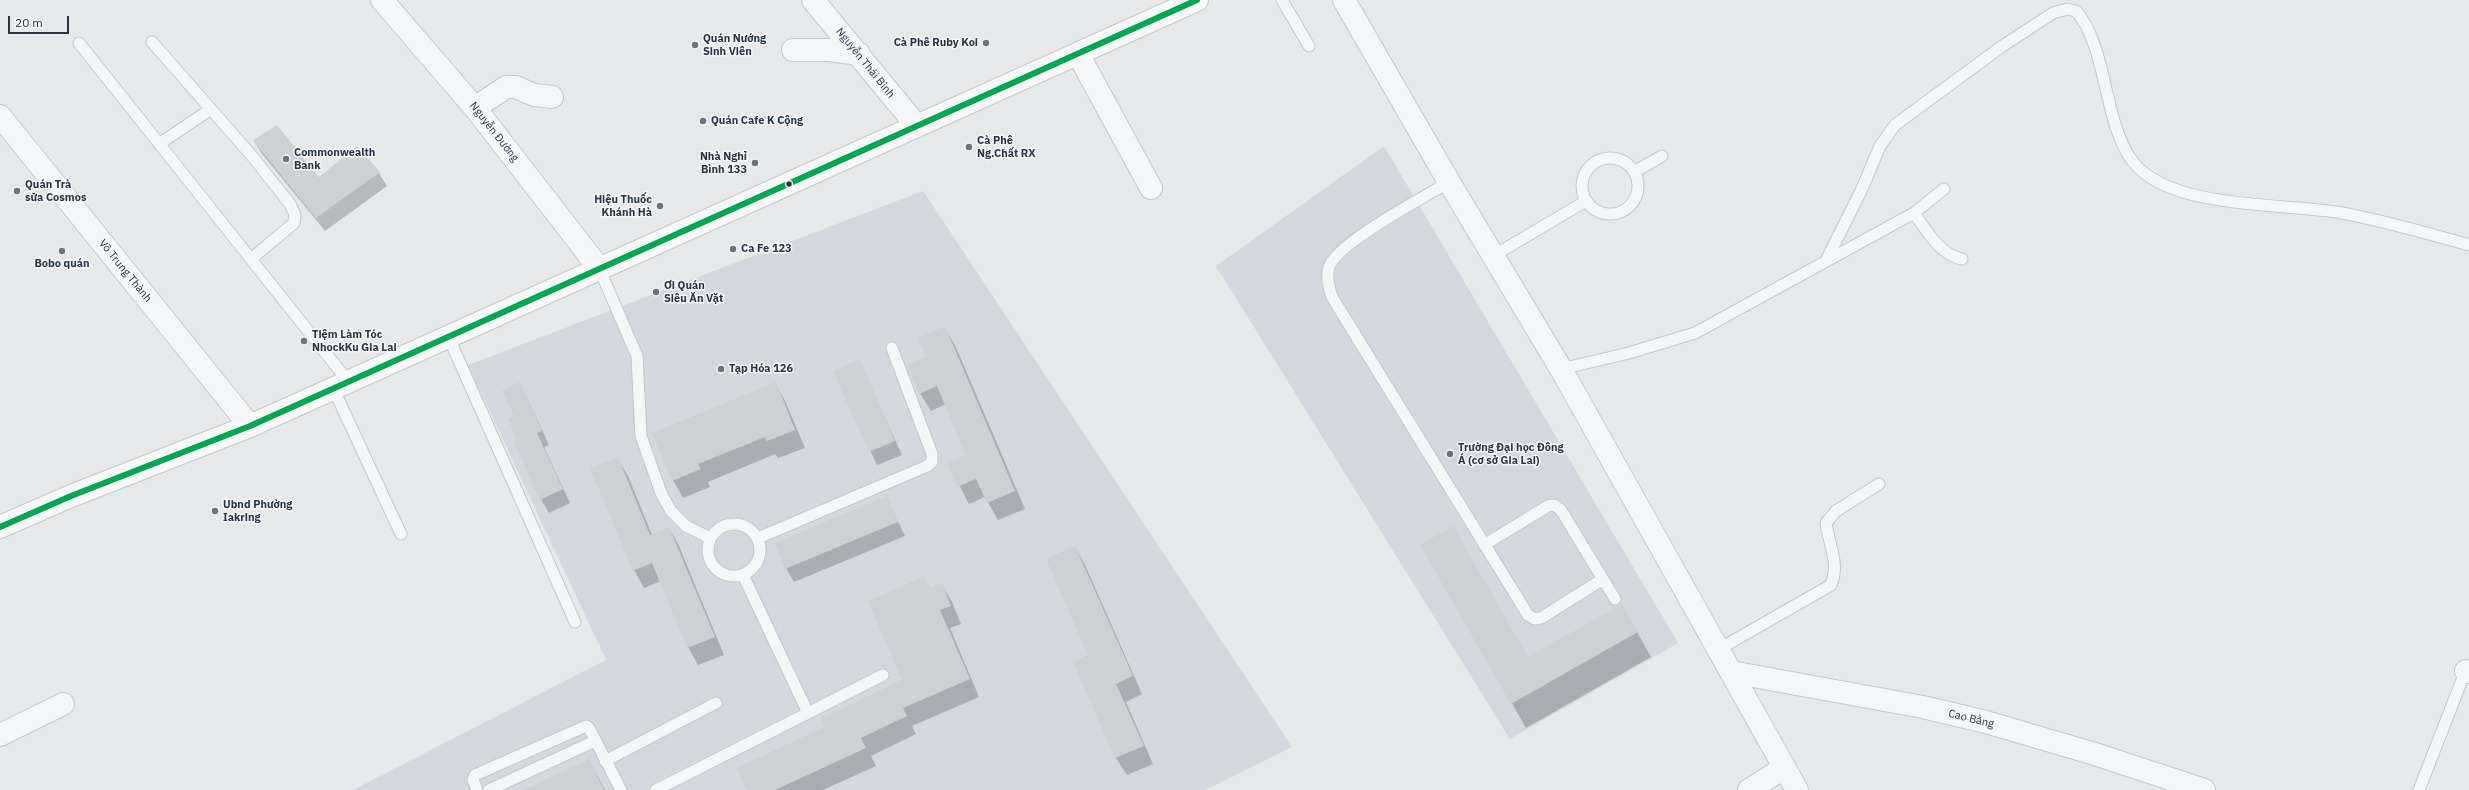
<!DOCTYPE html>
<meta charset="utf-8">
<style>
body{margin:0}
#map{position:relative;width:2469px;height:790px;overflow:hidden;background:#e6e8ea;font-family:"IBM Plex Sans",sans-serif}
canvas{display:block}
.scale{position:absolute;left:8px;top:16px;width:61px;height:18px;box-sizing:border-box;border:2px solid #2b3445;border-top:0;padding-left:5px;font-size:12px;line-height:14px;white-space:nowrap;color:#2b3445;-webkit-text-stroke:3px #f4f6f9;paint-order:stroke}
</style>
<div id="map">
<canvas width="2469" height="790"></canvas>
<div class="scale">20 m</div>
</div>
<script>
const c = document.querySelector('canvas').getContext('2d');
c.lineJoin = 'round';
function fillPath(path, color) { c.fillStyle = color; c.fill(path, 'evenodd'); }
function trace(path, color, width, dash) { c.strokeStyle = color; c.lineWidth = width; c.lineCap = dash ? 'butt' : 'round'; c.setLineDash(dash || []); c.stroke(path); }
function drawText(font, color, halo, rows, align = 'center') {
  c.font = font + ' "IBM Plex Sans",sans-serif'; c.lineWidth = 3; c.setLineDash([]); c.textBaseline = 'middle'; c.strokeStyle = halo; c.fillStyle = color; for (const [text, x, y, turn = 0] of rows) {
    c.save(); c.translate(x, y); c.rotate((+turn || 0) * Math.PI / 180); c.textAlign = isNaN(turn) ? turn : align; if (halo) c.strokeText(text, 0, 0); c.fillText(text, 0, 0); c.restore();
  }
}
fillPath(new Path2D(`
 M1384,146L1678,643L1510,739L1216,266Z
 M923,191L1292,747L1205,790H353L606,660L468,365Z`), '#d4d7dd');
fillPath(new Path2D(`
 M254,141L319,178L379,173L387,186L325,231L262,154Z
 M944,327L955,345L1025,509L998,520L985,497L969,504L948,463L968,455L946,404L931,411L920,393L927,358Z
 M859,361L902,455L877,465L834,372Z
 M520,383L549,445L544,447L570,503L549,513L541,499L518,441L515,417Z
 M775,383L785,401L805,448L778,458L775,454L708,482L710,487L683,498L673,480Z
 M617,458L628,476L652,535L669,528L679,546L724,655L698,665L688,647L661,581L644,588L634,570Z
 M886,497L905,536L794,582L786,568Z
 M1422,545L1528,659L1622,605L1651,657L1526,728Z
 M1075,547L1085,565L1142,694L1126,702L1153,764L1127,775L1116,758L1074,662L1090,655Z
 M924,578L931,589L941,584L952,602L961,624L950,628L979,697L912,726L916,734L871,756L876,766L823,790H748L826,727L903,680Z
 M589,760L605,790H526Z`), '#0003');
fillPath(new Path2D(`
 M277,125L319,177L357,146L380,172L316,218L253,140Z
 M945,326L1015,491L987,503L976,479L957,487L947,463L966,455L937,386L919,394L907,365L926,357L918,338Z
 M860,359L895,441L869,452L833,371Z
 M520,382L542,431L537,433L563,489L540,500L514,442L517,440L508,419L514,416L502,390Z
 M776,382L795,430L767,441L765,437L698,464L701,469L672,481L652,433Z
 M618,457L650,535L669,527L715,637L687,648L652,563L633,571L590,468Z
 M887,496L898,522L785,569L775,543Z
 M1453,526L1528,657L1622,604L1638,632L1511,704L1420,545Z
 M1075,546L1133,676L1116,684L1144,746L1115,758L1073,662L1088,655L1046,559Z
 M925,576L930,588L942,583L951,606L940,610L970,679L903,708L907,716L861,738L866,748L775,790H747L736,768L825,727L821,718L902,680L868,601Z
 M589,759L604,790H524Z`), '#ced0d3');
const lane = new Path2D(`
 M1282,0L1309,46
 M152,42L252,156L290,204L295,215L294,223L251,259
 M79,43L348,381
 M159,144L211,109
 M1582 186a28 28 0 1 1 56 0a28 28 0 1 1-56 0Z
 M1634,172L1662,156
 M1449,182C1423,198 1338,242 1329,267C1326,278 1329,287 1332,297L1528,615L1535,619L1541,618L1603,579
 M1914,213C1926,230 1940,255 1962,259
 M1493,256L1586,201
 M1827,259L1861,191L1880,146L1895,125L2001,47L2053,13L2067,9L2076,11C2108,47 2103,125 2134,163C2172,210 2286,203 2342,213C2385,221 2427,233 2469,245
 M599,268L637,356L641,436L661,493L671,511L686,526L710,538
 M448,336L575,622
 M1561,369L1629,353L1695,333L1914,213L1944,189
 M333,388L401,534
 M708 550a26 26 0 1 1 52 0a26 26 0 1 1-52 0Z
 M758,538L927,466L932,462V454L892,348
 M1484,545L1548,506L1554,505L1561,510L1615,599
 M743,575L808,713
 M1719,649L1831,585C1840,564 1829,545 1826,523L1836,511L1879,484
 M605,761L716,703
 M477,790L473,780L475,775L586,726L589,728L621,790
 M489,790L595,741
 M656,790L883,675
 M2419,790L2467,667`);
const street = new Path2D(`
 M382,0L475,108L599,268
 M813,0L917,126
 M1344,0L1449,182L1561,369L1797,790
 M793,50H829L859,54
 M1078,54L1151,188
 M475,108L506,87H516L534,95L552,97
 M0,116L250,426
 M2466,671L2469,672
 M1731,672L1923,707L1986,722L2095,754L2204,790
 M0,735L63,704
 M1749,790L1784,768`);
const secondary = new Path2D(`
 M0,527L71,496L250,426L1197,0`);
trace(lane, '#c4c6c8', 13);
trace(street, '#c4c6c8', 24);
trace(secondary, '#c4c6c8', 24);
trace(lane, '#f5f6f7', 11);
trace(street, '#f5f6f7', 22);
trace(secondary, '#f8f8f8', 22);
trace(new Path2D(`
 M0,527L71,496L250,426L1197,0`), '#00a651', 6);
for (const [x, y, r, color] of [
 [986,43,4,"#6c737f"],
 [695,45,4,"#6c737f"],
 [703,121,4,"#6c737f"],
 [969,147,4,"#6c737f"],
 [286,159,4,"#6c737f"],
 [755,163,4,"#6c737f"],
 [789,184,3.5,"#2b3445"],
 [17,191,4,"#6c737f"],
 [660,206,4,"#6c737f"],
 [733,249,4,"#6c737f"],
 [62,251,4,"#6c737f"],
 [656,292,4,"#6c737f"],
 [304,341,4,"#6c737f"],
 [721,369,4,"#6c737f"],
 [1450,454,4,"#6c737f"],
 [215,511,4,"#6c737f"]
]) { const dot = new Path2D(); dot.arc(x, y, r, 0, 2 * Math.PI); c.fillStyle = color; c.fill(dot); trace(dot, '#f4f6f9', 1.5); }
drawText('bold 11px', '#2b3445', '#f4f6f9', [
 ["Quán Nướng",703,39],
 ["Sinh Viên",703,52],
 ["Cà Phê Ruby Koi",978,43,"right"],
 ["Quán Cafe K Cộng",711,121],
 ["Cà Phê",977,141],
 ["Ng.Chất RX",977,154],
 ["Commonwealth",294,153],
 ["Bank",294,166],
 ["Nhà Nghỉ",747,157,"right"],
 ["Bình 133",747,170,"right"],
 ["Quán Trà",25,185],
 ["sữa Cosmos",25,198],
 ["Hiệu Thuốc",652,200,"right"],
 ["Khánh Hà",652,213,"right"],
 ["Ca Fe 123",741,249],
 ["Bobo quán",62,264,"center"],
 ["Ơi Quán",664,286],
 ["Siêu Ăn Vặt",664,299],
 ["Tiệm Làm Tóc",312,335],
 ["NhockKu Gia Lai",312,348],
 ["Tạp Hóa 126",729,369],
 ["Trường Đại học Đông",1458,448],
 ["Á (cơ sở Gia Lai)",1458,461],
 ["Ubnd Phường",223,505],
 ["Iakring",223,518]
], 'left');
drawText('11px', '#2b3445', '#f4f6f9', [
 ["Nguyễn Thái Bình",865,63,51],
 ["Nguyễn Đường",494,132,52],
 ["Võ Trung Thành",125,271,51],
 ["Cao Bằng",1971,719,14]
]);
</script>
